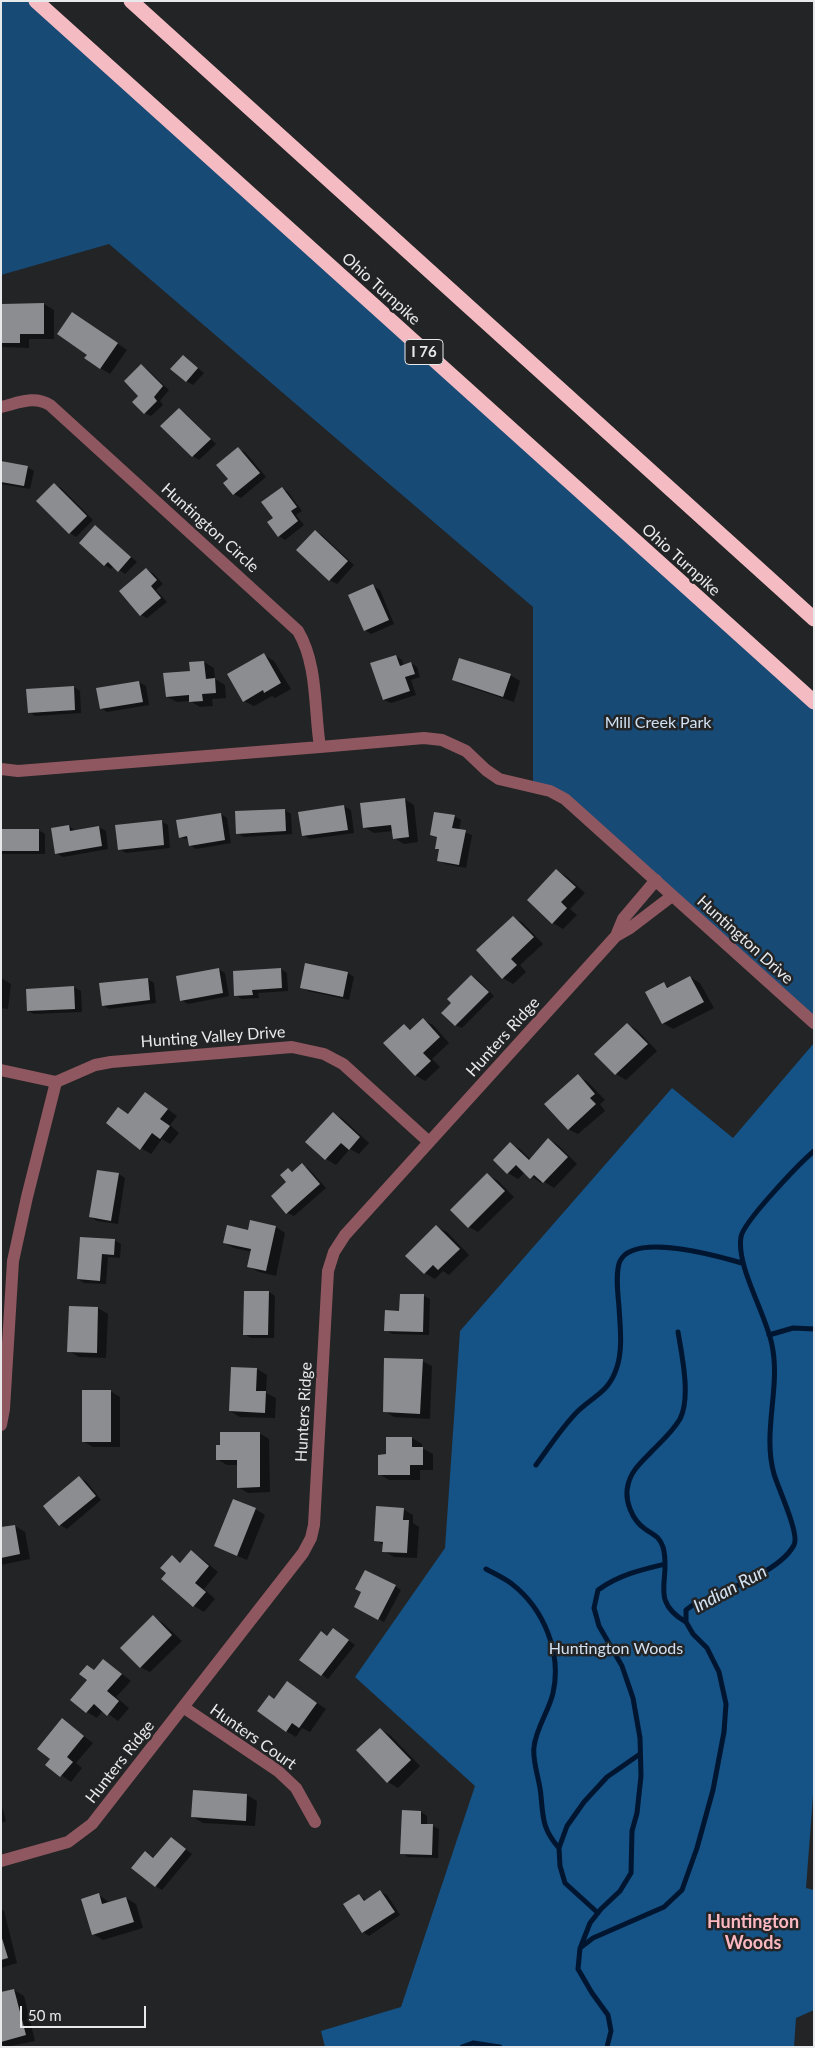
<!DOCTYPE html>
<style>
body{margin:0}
#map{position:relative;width:815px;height:2048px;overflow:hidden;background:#222426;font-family:Lato,sans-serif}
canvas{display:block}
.frame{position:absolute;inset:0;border:2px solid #e8e9eb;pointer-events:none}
.scale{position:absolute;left:20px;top:2006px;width:126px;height:22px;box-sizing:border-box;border:2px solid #e8e9eb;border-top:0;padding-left:6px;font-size:15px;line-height:18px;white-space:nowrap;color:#e8e9eb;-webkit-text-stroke:4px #222426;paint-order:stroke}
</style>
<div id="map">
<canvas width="815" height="2048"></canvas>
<div class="frame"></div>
<div class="scale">50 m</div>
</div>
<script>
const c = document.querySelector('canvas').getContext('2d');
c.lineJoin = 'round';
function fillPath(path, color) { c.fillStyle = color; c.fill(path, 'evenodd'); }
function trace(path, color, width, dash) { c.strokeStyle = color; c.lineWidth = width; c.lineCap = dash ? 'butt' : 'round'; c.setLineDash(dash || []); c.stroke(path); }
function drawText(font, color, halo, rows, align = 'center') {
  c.font = font + ' Lato,sans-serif'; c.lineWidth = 5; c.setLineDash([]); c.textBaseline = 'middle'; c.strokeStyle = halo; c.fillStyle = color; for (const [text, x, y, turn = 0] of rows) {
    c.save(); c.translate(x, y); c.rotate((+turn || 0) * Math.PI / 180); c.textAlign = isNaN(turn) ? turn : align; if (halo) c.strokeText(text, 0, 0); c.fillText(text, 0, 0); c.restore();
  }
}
fillPath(new Path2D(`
 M1,1H36L814,702V1023L565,799L533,786V607L109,244L1,275Z`), '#184a76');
fillPath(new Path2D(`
 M814,1043V1782L806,1888L814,1890V2010L796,2018L794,2047H325L321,2031L401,2007L475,1786L355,1677L445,1548L460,1331L672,1088L733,1138Z`), '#155286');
fillPath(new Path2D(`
 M44,304L54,310V339H29V348L1,347V321Z
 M73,313L127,350L110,374L100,368L88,354Z
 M183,356L204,373L193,385L186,381Z
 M141,365L147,369L169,390L160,401L163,405L151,416L145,413L140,396Z
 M179,409L185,413L216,444L199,460L193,456L162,426Z
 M238,449L245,452L266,477L241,498L234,494L224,483L229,479Z
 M1,459L4,461V463L27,467L34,471L30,489L1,484Z
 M54,485L61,488L93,520L76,537L70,533Z
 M282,488L288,492L302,511L296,515L304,525L285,540L279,536L275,518Z
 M96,526L137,562L125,574L114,566L111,569L105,565Z
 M315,531L322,535L354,565L337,584L330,580L298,550Z
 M146,569L153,573L163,584L156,590L167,602L147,618L141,615Z
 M373,586L380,590L394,624L371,634L365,630Z
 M264,655L274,661L291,689L275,698L272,696L254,706L244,701Z
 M396,656L402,660L404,666L411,663L417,667L420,677L411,680L416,695L391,703L384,700Z
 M204,662L214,668L215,679L225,685L226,698L212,699L213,706L200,707L190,701L177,702L167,697L191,672Z
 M510,675L520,681L514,702L463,685L453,680Z
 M139,682L146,686L149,705L107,712L101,708Z
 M74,687L80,691L81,713L35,716L29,712Z
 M404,799L414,805L418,842L404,844L394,838L393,831L374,833L364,827Z
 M344,806L351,810L354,833L310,839L303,835Z
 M285,810L291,814L292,834L244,837L237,833Z
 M221,814L227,818L231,843L196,849L190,845L189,840L180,837Z
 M454,816L461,820L459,830L472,835L466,868L445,864L439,860L440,850L437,848L438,838L432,834Z
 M161,821L168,825L170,848L126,853L119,849Z
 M69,826L76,831L99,827L106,831L108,849L63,857L56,853Z
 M1,830H38L45,834V854H1Z
 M556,870L566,876L585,893L570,909L577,915L563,929L553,923L528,900Z
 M513,917L523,923L543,944L520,965L526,972L513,984L503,978Z
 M218,969L225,973L229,996L188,1004L181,1000Z
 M281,969L287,973L288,991L258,993L259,998L242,999L236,995Z
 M348,973L354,977L349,1000L308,991L301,987Z
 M472,976L478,980L494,996L462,1028L455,1025L453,1003Z
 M690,977L700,983L714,1008L673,1029L663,1023L647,993L664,984L671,988Z
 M1,978L11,984L8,1009L1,1008Z
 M148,979L154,983L156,1003L109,1009L103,1005Z
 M74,987L81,991L82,1012L34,1014L28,1011L27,990Z
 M423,1020L433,1025L449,1043L432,1059L440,1067L425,1081L415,1075L404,1026L412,1030Z
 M627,1024L637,1030L657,1051L626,1080L616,1074Z
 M578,1076L588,1082L605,1100L600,1104L605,1111L578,1134L568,1129Z
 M145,1093L177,1116L170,1125L179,1133L170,1144L162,1139L151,1154L141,1148L119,1108L129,1114Z
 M333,1113L343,1119L369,1143L359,1154L350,1149L336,1165L326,1159L307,1142Z
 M548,1139L558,1145L577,1164L554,1188L543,1181L541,1183L525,1172L518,1179L508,1173L494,1160L510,1144L520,1149L531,1160Z
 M302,1165L308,1168L326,1188L294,1216L287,1213L288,1169L293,1172Z
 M119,1174L125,1178L118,1224L97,1221L91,1217Z
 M487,1175L497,1180L514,1197L478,1232L469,1227Z
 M276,1227L285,1233L276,1276L259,1272L249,1267L252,1252L234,1248L224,1243L248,1231Z
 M437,1227L447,1232L469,1255L449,1275L443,1271L435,1279L425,1273Z
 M114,1240L121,1244L120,1258L108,1257L106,1284L84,1283L78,1279Z
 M269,1292L275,1296L274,1338H251L244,1334Z
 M424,1296L430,1299L429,1335L392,1334L386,1330L400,1312Z
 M70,1307L98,1308L108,1314L106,1358L79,1357L69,1351Z
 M422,1361L432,1366L430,1419L394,1417L384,1411Z
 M257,1369L267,1375L266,1393L276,1398L275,1418L240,1417L230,1411Z
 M110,1391L120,1397V1447H93L83,1441Z
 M259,1433L269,1439L270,1492L248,1493L238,1487V1465H227L217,1459Z
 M412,1438L422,1444V1448L433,1454V1470H420V1480H389L379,1474L387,1456Z
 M79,1478L86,1481L101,1500L67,1529L60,1525L44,1506Z
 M255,1509L265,1515L247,1560L215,1546Z
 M403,1509L413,1515V1523L419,1527L417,1558L394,1557L384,1551V1545L375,1540Z
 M15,1526L25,1532L30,1559L1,1565V1528Z
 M191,1552L201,1558L218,1572L204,1589L215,1599L204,1612L194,1606L172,1557L182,1563Z
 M395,1586L401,1590L384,1622L355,1606Z
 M153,1617L163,1623L182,1641L150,1672L140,1667Z
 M339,1633L355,1645L328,1679L301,1659L328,1637Z
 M104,1660L131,1681L116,1697L129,1708L118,1721L103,1710L97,1718L87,1712L95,1671Z
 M288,1683L326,1709L310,1732L302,1728L296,1737L286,1731L275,1700Z
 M62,1720L93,1743L76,1763L82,1768L71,1782L47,1765L52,1759Z
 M380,1729L390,1735L420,1766L398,1788L388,1782Z
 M194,1792L247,1795L257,1801L255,1826L203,1823L193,1817Z
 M1,1803L6,1821L1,1823Z
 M421,1812L427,1816V1825L433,1826L439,1829L438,1858L408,1857L402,1853Z
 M171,1838L192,1854L162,1890L155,1886L146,1853L155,1858Z
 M381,1892L387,1895L400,1915L369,1936L363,1932L359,1895L367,1901Z
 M99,1895L110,1903L126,1898L136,1904L143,1928L103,1940L93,1934Z
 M1,1909L4,1911L17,1963L1,1968Z
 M14,1990L24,1996L35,2041L6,2047L1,2044V1994Z`), '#0007');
trace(new Path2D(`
 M678,1332C682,1355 691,1398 680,1419C673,1431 662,1441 652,1451C643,1461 631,1470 628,1485C624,1500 632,1520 645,1529C654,1535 659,1536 663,1547C672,1579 648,1600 686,1622
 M769,1335L793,1328L814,1329
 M536,1465C550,1446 562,1427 578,1411C596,1394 609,1392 617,1367C623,1349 620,1325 619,1307C618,1295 615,1272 620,1261C634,1232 718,1256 742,1263
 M486,1569C495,1574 504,1578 512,1584C544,1609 562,1653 553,1693C549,1711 536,1728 534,1747C532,1762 540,1780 541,1796C543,1819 543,1830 559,1848
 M598,1913L565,1883L560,1866L559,1848L567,1826L584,1802L607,1777L640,1754
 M581,1946L590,1923L601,1909L620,1891L631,1873L632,1831L637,1813L641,1776L640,1738L633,1698L622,1666L599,1626L594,1608L598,1590C619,1575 640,1570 665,1564
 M462,2047L473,2043L500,2047
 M607,2047L611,2031L608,2015L592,1993L578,1969L580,1948L593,1938L664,1907L682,1890L697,1848L713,1790L724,1732L726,1704L719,1672L707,1648L693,1634L686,1622V1610L694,1604C722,1592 780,1572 794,1545C800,1534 778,1488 774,1474C762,1431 781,1388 772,1345C766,1314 736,1266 741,1237C743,1222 800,1163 814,1151`), '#001630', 5);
fillPath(new Path2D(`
 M44,303V334H20V343H1L2,304Z
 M72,312L118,343L100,369L84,358L87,355L57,334Z
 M183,355L198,368L186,382L170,369Z
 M141,364L163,386L154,397L157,401L144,414L132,402L138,396L124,381Z
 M179,408L211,439L192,457L160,426Z
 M238,447L260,473L233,495L223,483L228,479L216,465Z
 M1,461L28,466L24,486L1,482Z
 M54,483L87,516L69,534L36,501Z
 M282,487L297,507L291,511L298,521L278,537L267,522L273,518L261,502Z
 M95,525L131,557L118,572L108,562L104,566L79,543Z
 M315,530L348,561L329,581L296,550Z
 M146,568L157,580L151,586L161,598L140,616L119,591Z
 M373,584L389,620L364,631L348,595Z
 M264,653L281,683L264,693L263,690L243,702L227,674Z
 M396,655L400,666L411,662L415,674L405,677L410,691L383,700L370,663Z
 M459,658L511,674L503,697L452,680Z
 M204,661L206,679L215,678L216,693L202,694L203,701L189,702V695L166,697L163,673L190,671L189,662Z
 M139,681L143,702L100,709L96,688Z
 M74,686L75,710L28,713L26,689Z
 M405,798L409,837L393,839L391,825L363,828L360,803Z
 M344,805L348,830L302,836L298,812Z
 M285,809L286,831L236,834L235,811Z
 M434,812L455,815L452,828L466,830L459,865L437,861L439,849H435L437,837L430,835Z
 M221,813L225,840L189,846L187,836L179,838L176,820Z
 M162,820L164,845L118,850L115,825Z
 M69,825L70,831L99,826L102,846L55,854L51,828Z
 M1,829H39V851H1Z
 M556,869L576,887L561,902L567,908L552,924L527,900Z
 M513,916L534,937L511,959L517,965L502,979L476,950Z
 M305,963L348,972L343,997L300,988Z
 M219,968L223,993L180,1001L176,976Z
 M281,968L282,988L252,990L253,995L234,996L233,971Z
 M471,975L489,992L455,1026L441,1013L451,1003L447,999Z
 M690,976L704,1002L662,1024L645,992L664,982L667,988Z
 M148,978L150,1000L102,1006L99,983Z
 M74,986L75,1009L27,1011L26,989Z
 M423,1018L440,1037L423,1053L431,1061L415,1076L383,1043L404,1024L410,1030Z
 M627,1023L648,1044L615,1075L594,1054Z
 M578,1074L595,1094L590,1098L596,1104L568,1130L544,1104Z
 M145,1092L168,1109L160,1119L170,1126L160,1139L152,1133L140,1150L106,1123L118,1107L128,1114Z
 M333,1112L360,1137L349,1150L341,1143L325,1160L305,1142Z
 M548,1138L568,1157L543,1183L534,1175L530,1179L516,1165L507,1174L493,1160L510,1142L529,1160Z
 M302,1163L320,1184L286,1214L271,1196L286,1182L280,1175L288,1168L292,1172Z
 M97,1170L119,1173L111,1221L89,1217Z
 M487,1173L505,1191L468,1228L450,1210Z
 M250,1220L276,1226L266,1271L247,1267L251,1249L223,1243L227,1225L248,1230Z
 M436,1225L460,1249L438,1270L433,1265L424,1274L405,1256Z
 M80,1237L115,1239L114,1255L102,1254L100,1281L77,1279Z
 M244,1291H269L268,1335H243Z
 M400,1294H424L423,1332L384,1331L385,1310L399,1311Z
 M69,1306L98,1307L97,1353L67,1352Z
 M384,1358L423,1359L420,1414L383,1412Z
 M231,1367L257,1368L256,1391H266L265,1413L229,1411Z
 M82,1390H111V1442H82Z
 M220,1432H260V1487L237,1488V1460H216V1445H220Z
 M386,1437H412V1447H423V1465H410V1475H378V1455L386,1454Z
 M79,1476L96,1496L59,1526L43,1506Z
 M233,1499L256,1508L237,1556L214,1546Z
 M376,1506L404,1508L403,1520H409L407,1553L382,1552L383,1542L374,1541Z
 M15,1525L20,1554L1,1558V1527Z
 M191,1550L209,1566L195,1583L206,1592L193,1607L161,1579L166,1573L160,1568L172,1555L180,1563Z
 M365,1570L396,1585L378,1620L354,1607L361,1592L355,1589Z
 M153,1615L172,1635L140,1668L120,1648Z
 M333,1628L349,1640L321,1676L299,1660L321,1631L327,1636Z
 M103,1659L122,1674L107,1691L119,1701L107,1716L94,1704L86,1713L70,1700L87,1680L79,1674L87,1665L94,1670Z
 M287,1681L317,1703L299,1728L292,1723L286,1732L257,1711L269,1695L274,1699Z
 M62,1718L84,1736L67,1757L73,1762L60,1777L45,1765L50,1759L37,1749Z
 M380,1728L411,1760L387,1783L356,1750Z
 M193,1790L247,1794L246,1821L191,1817Z
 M402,1810L421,1811V1824H433L432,1855L400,1854Z
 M171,1837L186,1849L155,1887L131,1868L145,1851L153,1858Z
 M380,1890L395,1912L362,1933L343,1904L359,1894L364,1901Z
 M99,1893L102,1904L126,1897L134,1922L92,1935L81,1899Z
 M1,1935L8,1958L1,1960Z
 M14,1989L26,2035L1,2042V1992Z`), '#8b8d90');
trace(new Path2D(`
 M1,407C18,403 34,395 50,405L298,631C318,665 314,709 320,747L18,771L1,769
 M320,747L424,738L442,740L466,751L486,770L499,779L550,791L565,799L814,1023
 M616,936L623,919L656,880
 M1,1070L56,1082L95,1065L111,1062L292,1047L324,1054L343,1064L429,1142
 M1,1425L4,1409L13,1261L27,1197L56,1082
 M183,1707L278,1771L296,1788L315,1822
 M1,1861L68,1842L92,1824L303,1553L311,1538L314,1525L328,1271L334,1252L345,1235L616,936L630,928L672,896`), '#8f575f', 12);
trace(new Path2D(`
 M36,1L814,702
 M131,1L814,619`), '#f4bbc2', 15);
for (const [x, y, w] of [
 [424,352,38]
]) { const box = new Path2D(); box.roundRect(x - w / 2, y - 12.5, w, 25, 4); c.fillStyle = '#222426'; c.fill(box); trace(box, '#e8e9eb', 1); }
drawText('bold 15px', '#e8e9eb', null, [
 ["I 76",424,352]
]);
drawText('16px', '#e8e9eb', '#222426', [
 ["Ohio Turnpike",381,289,42],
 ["Huntington Circle",210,528,42],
 ["Ohio Turnpike",681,560,42],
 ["Huntington Drive",745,940,42],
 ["Hunting Valley Drive",213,1037,-4],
 ["Hunters Ridge",503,1037,-48],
 ["Hunters Ridge",304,1412,-87],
 ["Hunters Court",253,1737,35],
 ["Hunters Ridge",120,1762,-52]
]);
drawText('16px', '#d1e0f0', '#222426', [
 ["Mill Creek Park",658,723],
 ["Huntington Woods",616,1649]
]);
drawText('italic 18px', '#d5e4f4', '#222426', [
 ["Indian Run",730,1589,-28]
]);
drawText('bold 18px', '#fcb8c0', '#222426', [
 ["Huntington",753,1922],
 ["Woods",753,1943]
]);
</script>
